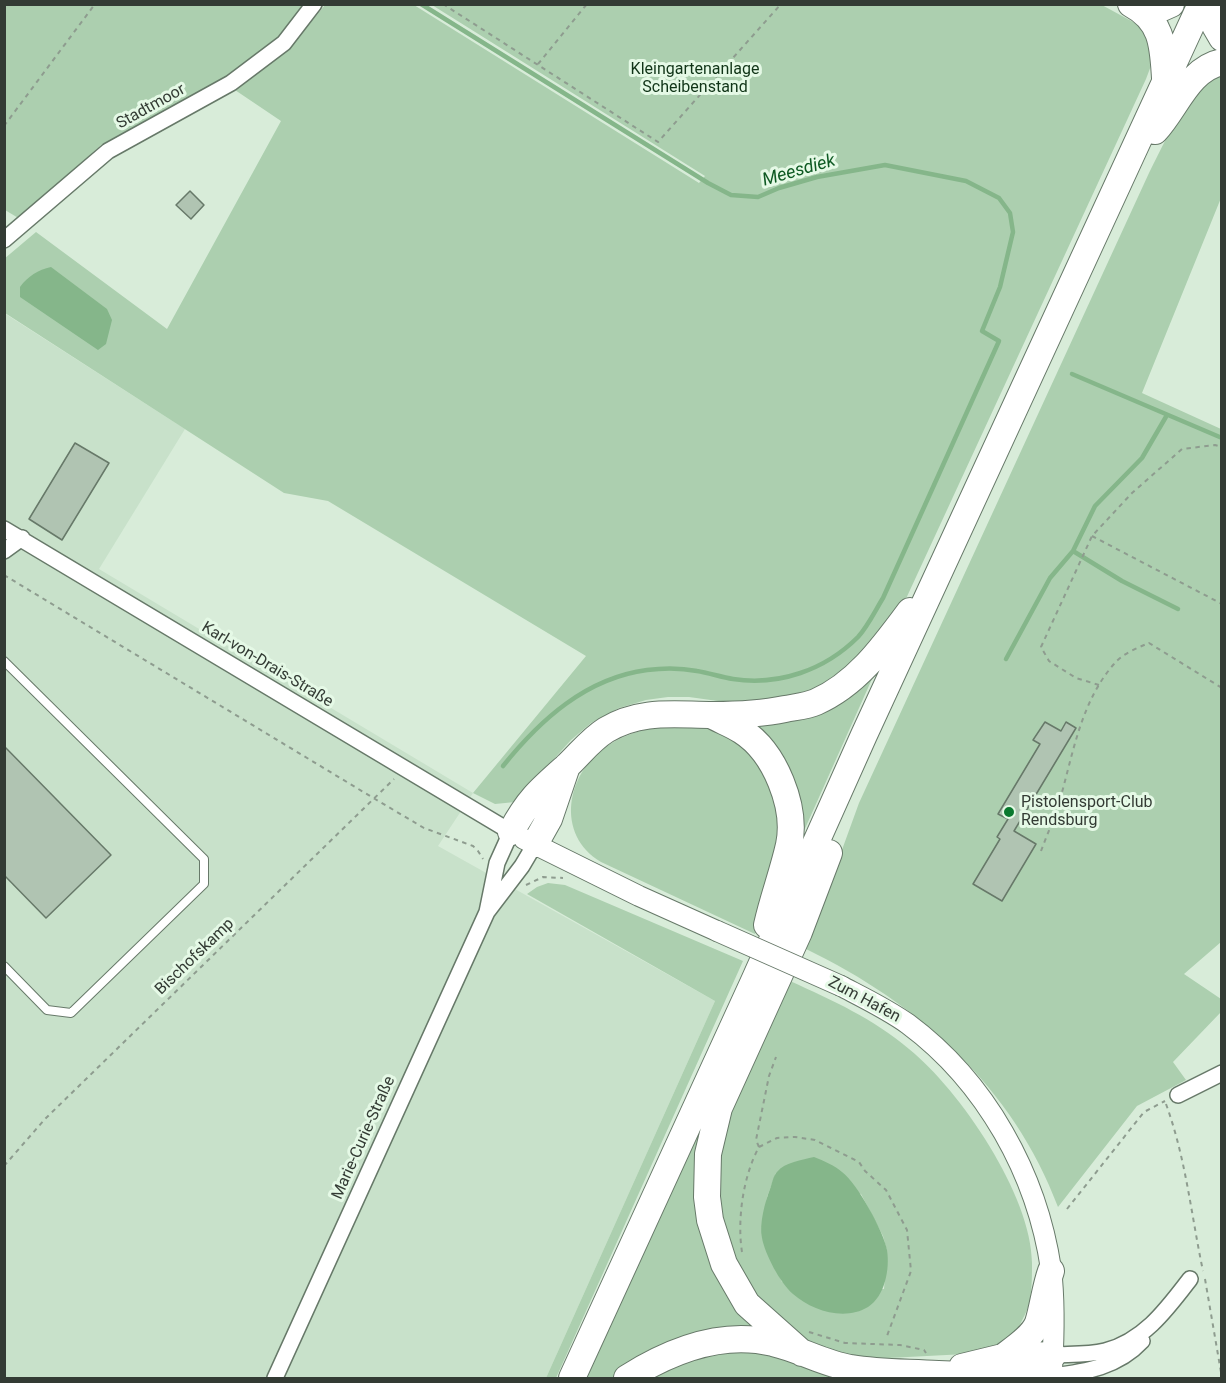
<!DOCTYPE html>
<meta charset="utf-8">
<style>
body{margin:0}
#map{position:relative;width:1226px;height:1383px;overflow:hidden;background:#d8ecd9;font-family:Roboto,sans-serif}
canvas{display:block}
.frame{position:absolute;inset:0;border:6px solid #333b34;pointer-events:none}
</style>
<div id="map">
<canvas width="1226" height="1383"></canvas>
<div class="frame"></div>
</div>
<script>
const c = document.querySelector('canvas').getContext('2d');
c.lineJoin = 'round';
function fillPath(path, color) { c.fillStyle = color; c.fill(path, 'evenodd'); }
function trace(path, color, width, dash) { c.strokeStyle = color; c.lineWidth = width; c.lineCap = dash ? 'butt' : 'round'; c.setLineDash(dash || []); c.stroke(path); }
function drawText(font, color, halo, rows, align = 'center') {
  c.font = font + ' Roboto,sans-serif'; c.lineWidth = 6; c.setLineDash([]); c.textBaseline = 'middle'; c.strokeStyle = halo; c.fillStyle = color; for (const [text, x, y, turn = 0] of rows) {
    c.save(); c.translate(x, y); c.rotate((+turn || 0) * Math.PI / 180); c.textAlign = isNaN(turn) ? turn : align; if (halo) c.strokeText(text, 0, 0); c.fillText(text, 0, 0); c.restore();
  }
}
fillPath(new Path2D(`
 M4,313L185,429L99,569L473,793L438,846L715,1001L546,1378H5Z`), '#c8e1ca');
fillPath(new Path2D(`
 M1100,4L1146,29L1152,63L1146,79L898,616L834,682L780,702H725L689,697H668L646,700L619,708L591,723L571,740L515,802L495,804L473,793L586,656L328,501L284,493L5,313L4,259L36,232L167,329L281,121L235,90L290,48L325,5H414L699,183L705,176L432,5Z
 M5,5H307L280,40L225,78L101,145L20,219L5,210Z
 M1221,73V198L1142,393L1221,429V942L1184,974L1221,999V1012L1173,1062L1186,1080L1137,1106L1058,1207C1014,1088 918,1003 806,949L859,803L1149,173C1167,138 1185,94 1221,73Z
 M871,679H872L803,833H800L742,722L856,690Z
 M682,725L705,728L720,732L740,743L764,768L782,813L770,893L755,934L601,862C555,835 566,773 607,746C630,731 655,726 682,725Z
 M548,883L565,885L743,961L556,1378H546L715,1001L527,894L537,887Z
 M790,981C832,1000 874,1019 909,1049C960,1090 1032,1196 1032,1263C1032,1274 1032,1288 1030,1300C1028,1310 1022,1320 1018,1329L1022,1335L985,1353L869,1359L832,1353L807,1343L750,1296L720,1221L717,1172L727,1118ZM776,1173L861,1194L883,1236L887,1251L884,1289L782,1282L762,1237L767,1197Z
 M719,1086L701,1168L762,1333L619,1378H583Z
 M726,1352H754L775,1355L858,1378H650C674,1367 699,1357 726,1352Z`), '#accfaf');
fillPath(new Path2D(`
 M51,267L107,309L112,320L106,344L98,350L20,297V287C28,276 38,270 51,267Z
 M814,1157C824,1161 834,1165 842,1172C857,1183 884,1232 887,1250C890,1269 885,1296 868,1307C845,1321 812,1311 793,1294C780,1283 765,1254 762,1238C759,1224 765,1202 770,1189C772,1184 773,1176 777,1172C785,1162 802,1160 814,1157Z`), '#85b68a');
trace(new Path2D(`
 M421,4L708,183L731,195L758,197L779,188L817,177L885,165L966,181L999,198L1010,213L1013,232L1000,287L982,331L999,341L883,598C875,611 868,626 858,637C825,670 779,686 733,679C721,677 709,673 697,671C682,668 662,668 647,670C586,678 540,720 503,766
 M1072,374L1222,438
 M1167,415L1142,458L1095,506L1073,551L1122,581L1178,609
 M1006,659L1050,578L1073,551`), '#85b68a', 4.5);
const building = new Path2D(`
 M190,191L204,205L191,219L176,205Z
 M75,443L109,463L62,540L29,519Z
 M1045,722L1061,731L1066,722L1076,728L1014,831L1036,844L1002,901L973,884L1000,839L997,837L1008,819L998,814L1040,744L1033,740Z
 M4,746L111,855L46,918L4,875Z`);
fillPath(building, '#b0c4b2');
trace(building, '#677969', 1.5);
const lane = new Path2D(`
 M4,661L204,859V884L71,1013L47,1010L4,966`);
const street = new Path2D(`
 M4,240L108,151L231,83L284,43L314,4
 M4,529L511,832L497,863L487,912L275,1378
 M4,551L22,538
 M487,912L522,866L535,844
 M1178,1095L1222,1073
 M1053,1355C1070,1354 1088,1355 1105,1351C1144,1341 1167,1309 1190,1279
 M1052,1376C1086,1372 1118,1367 1142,1341`);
const secondary = new Path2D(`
 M524,839L639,896L717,931
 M841,986C864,998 887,1009 908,1024C986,1082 1037,1174 1051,1269C1055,1303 1054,1336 1052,1369`);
const highway = new Path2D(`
 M1131,4C1163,21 1163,47 1165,78
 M1211,4L1215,26L1222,38
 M1142,10L1162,8L1171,4
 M1155,131C1176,109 1188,69 1222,62
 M713,716C722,721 733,725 742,731C775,752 797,807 789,845C783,872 773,898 767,925
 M511,832C528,800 540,790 566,767C580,754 590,740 606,730C641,709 674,715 713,715C737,715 761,714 785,709C795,707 807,706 816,702C857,684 884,646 910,611
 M535,844L549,819L567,766
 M802,1353L747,1304L724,1264L710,1220L707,1197L708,1154L719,1108L799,932L829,853
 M1003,1357C1015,1348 1032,1337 1038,1323C1043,1307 1045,1288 1051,1271
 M962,1367L1003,1357L1053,1355
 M572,1378L754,981L864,735L1201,4
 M627,1378C670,1351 721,1330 773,1343C800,1349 824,1364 851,1368C880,1373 909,1372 938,1374C976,1376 1014,1378 1052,1376`);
trace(lane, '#677969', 10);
trace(street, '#677969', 18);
trace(secondary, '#677969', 22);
trace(highway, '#677969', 28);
trace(new Path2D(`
 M443,4L658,142L781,4
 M538,64L587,4
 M4,126L95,4
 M1092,536L1222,604
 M4,575L375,799L424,828L473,846L478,851L483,859
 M1099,685L1076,678L1049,661L1041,647L1092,536L1132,493L1182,449L1215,445L1222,447
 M1041,851C1047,835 1054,819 1059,803C1073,755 1080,703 1114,664C1122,654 1137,648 1149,643L1222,688
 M526,885L543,877L563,878
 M1166,1104C1186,1159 1191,1214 1203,1271
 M759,1147L777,1138L795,1137L815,1140L859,1162L865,1171L886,1190L907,1230L911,1271L887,1336
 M4,1166L45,1119L394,779
 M1067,1209L1144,1112L1165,1101
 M742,1252C737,1220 743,1176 759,1147L756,1140L769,1076L776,1057
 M1205,1279L1222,1378
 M809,1332L845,1343L900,1345L924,1350L926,1353`), '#8e9c8f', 2, [4.5, 4.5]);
trace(lane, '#fff', 8);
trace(street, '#fff', 15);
trace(secondary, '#fff', 20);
trace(highway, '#fff', 26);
const secondaryBridge = new Path2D(`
 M717,931L841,986`);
trace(secondaryBridge, '#677969', 22, []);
trace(secondaryBridge, '#fff', 20);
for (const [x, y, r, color] of [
 [1009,812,6,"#0a792e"]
]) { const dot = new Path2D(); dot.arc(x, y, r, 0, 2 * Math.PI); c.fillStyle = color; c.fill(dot); trace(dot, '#e5f9e6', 2); }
drawText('16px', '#103417', '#e5f9e6', [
 ["Kleingartenanlage",695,70],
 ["Scheibenstand",695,88]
]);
drawText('16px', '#333b34', '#e5f9e6', [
 ["Stadtmoor",151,107,-29],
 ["Karl-von-Drais-Straße",267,665,31],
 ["Bischofskamp",195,957,-44],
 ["Zum Hafen",864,1000,28],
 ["Marie-Curie-Straße",364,1138,-66]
]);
drawText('16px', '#333b34', '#e5f9e6', [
 ["Pistolensport-Club",1021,803],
 ["Rendsburg",1021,821]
], 'left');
drawText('italic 18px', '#0d5922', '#e5f9e6', [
 ["Meesdiek",799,171,-16]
]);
</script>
